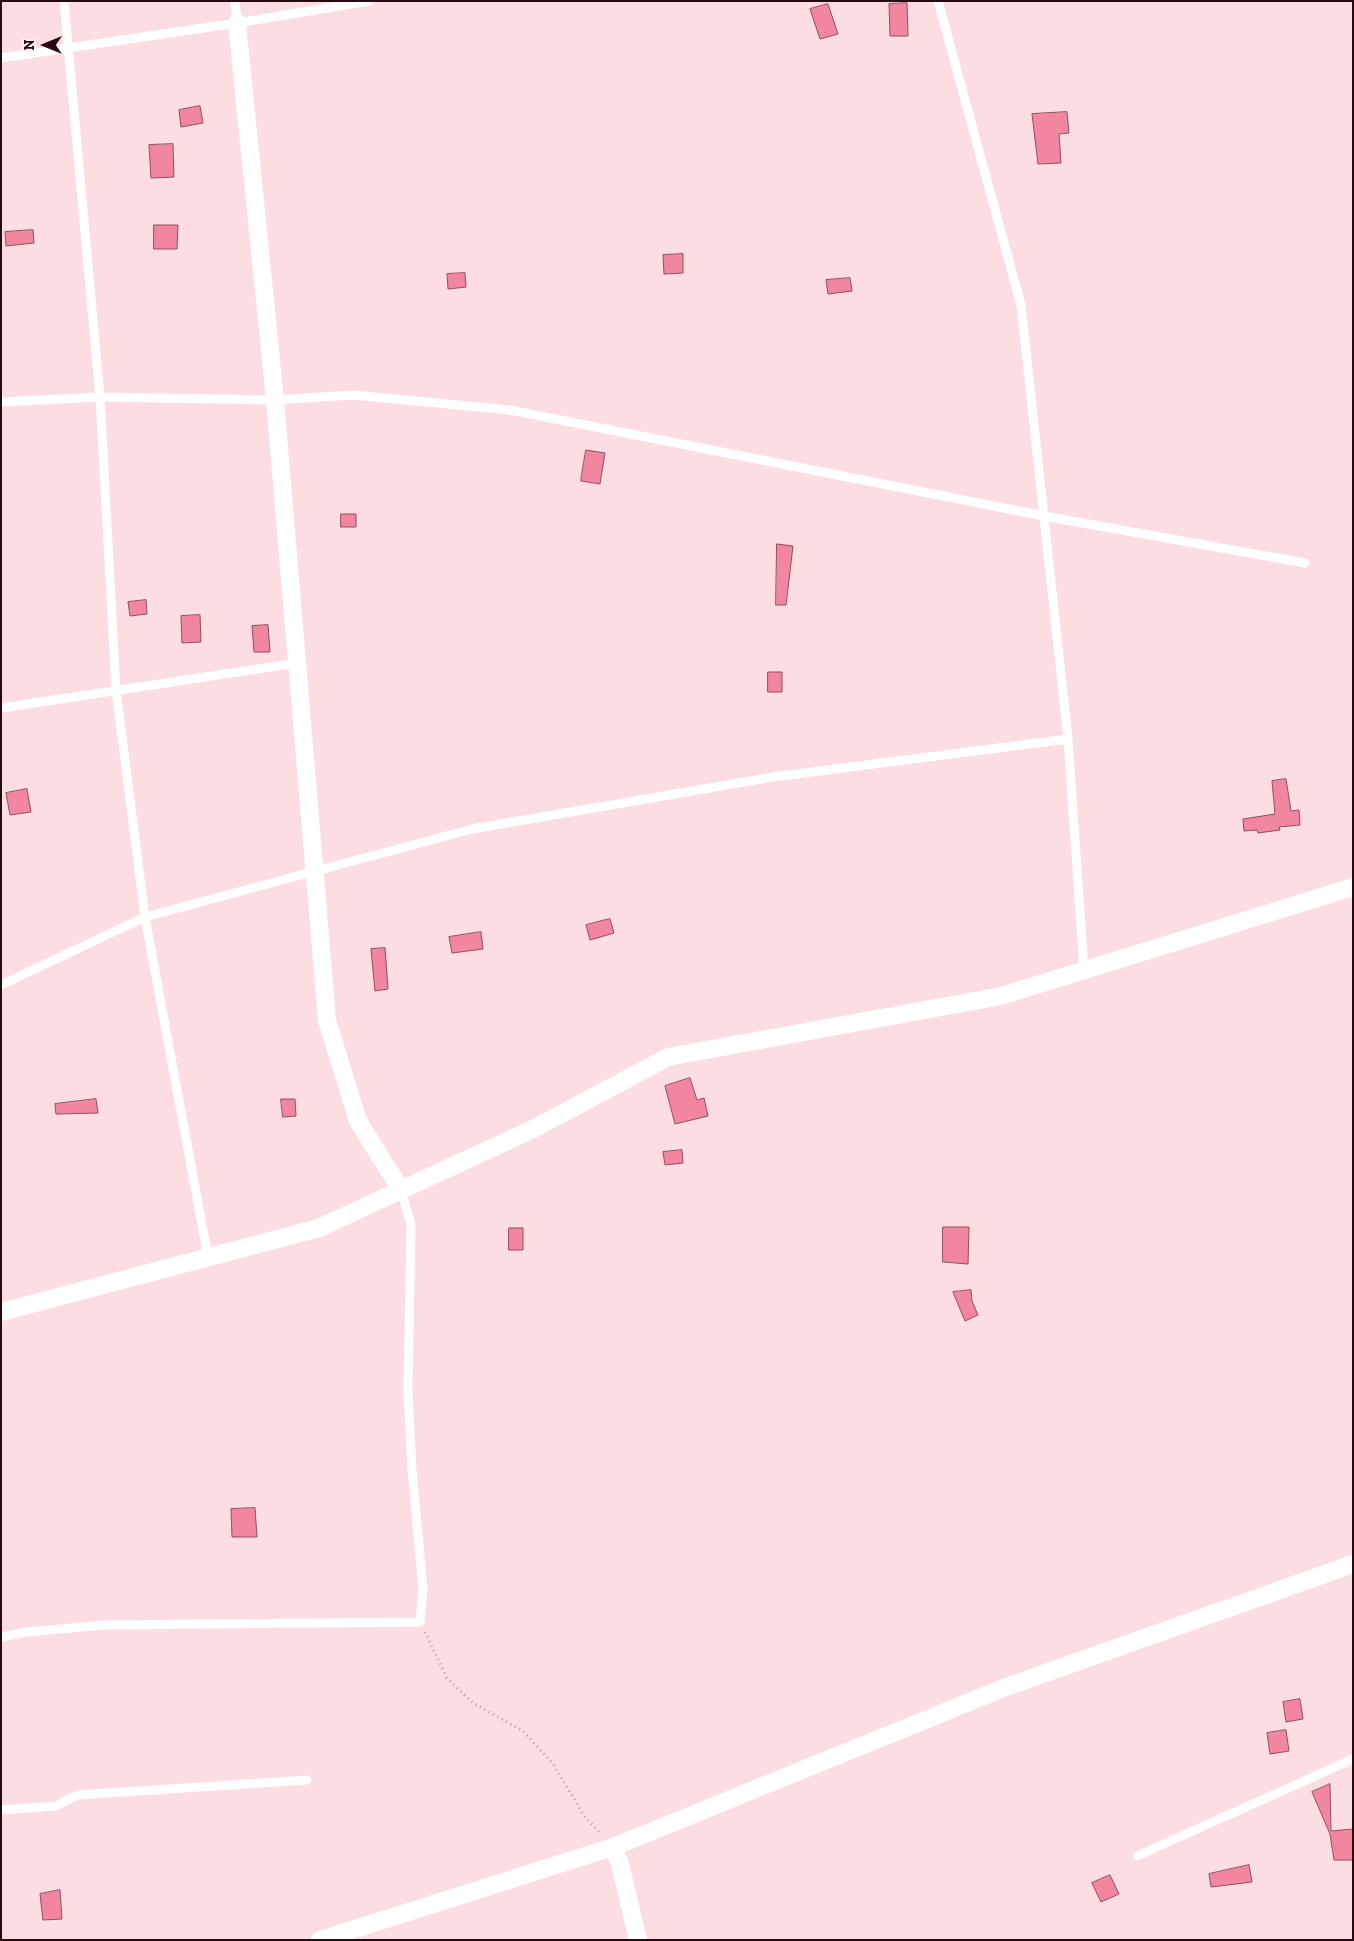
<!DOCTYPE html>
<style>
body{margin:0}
#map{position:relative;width:1354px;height:1941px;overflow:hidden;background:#fcdde2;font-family:"Zilla Slab",serif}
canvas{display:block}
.frame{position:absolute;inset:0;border:2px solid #250b11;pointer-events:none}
.north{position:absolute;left:20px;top:20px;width:50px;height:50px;-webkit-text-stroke:4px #ffeff1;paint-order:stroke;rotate:270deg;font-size:14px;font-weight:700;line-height:20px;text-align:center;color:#250b11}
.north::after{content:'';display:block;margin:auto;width:18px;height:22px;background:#250b11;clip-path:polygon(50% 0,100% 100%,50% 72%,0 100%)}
</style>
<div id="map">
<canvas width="1354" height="1941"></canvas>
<div class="frame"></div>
<div class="north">N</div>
</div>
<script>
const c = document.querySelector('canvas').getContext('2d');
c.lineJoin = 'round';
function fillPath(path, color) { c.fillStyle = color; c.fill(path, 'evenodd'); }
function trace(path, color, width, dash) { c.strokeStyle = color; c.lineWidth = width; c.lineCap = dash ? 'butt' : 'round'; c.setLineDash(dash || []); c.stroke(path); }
const building = new Path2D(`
 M907,3L908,36H890L889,4Z
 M828,4L838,34L820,39L810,9Z
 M200,106L203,123L181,127L179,110Z
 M1067,112L1069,133L1059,134L1061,163L1038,164L1032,114Z
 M173,144L174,177L151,178L149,145Z
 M154,225H178L177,249H154Z
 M33,230L34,243L6,246L5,232Z
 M683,254V273L664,274L663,255Z
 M465,273L466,287L448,289L447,274Z
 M850,278L852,291L828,294L826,280Z
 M586,450L605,453L600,484L581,481Z
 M341,514H356V527H341Z
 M777,544L793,546L786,605H776Z
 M146,600L147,614L130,616L128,602Z
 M200,615L201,642L182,643L181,616Z
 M268,625L270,652H254L252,626Z
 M768,672H782V692H768Z
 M1286,779L1291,811L1299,810L1300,825L1279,827L1280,830L1258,833L1257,830L1244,831L1243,819L1275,814L1272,781Z
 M27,789L31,812L10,815L6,793Z
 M610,919L614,933L590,940L586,925Z
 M481,932L483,949L452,953L449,937Z
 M385,948L388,989L375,991L371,949Z
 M690,1078L697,1100L704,1098L708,1116L675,1124L665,1086Z
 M96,1099L98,1113L56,1114L55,1104Z
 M281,1099H295L296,1116L283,1117Z
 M682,1150L683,1163L665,1165L663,1152Z
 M943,1227H969L968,1264L943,1262Z
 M509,1228H523V1250H509Z
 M971,1290L972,1301L978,1315L965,1321L953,1292Z
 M255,1508L257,1537H232L231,1509Z
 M1300,1699L1303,1719L1286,1722L1283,1702Z
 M1286,1730L1289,1751L1270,1754L1267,1733Z
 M1330,1784L1331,1831L1353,1829V1860H1334L1330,1834L1312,1792Z
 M1249,1865L1252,1882L1211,1887L1209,1874Z
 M1110,1875L1119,1894L1101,1902L1092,1883Z
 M60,1890L62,1919L43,1920L40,1894Z`);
fillPath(building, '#f2869e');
trace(building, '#904f5d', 1);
trace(new Path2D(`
 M425,1632L447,1678L473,1703L523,1731L553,1764L585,1817L601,1834`), '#b89ba0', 3, [1, 4]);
trace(new Path2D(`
 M64,1L100,397L116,690L145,917L208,1257
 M235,1L237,23
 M938,1L1021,305L1068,739L1084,970
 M1,58L237,23L369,1
 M1,402L100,397L275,400L353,395L510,410L1044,516L1305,563
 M1,708L297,663
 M1,985L145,917L472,829L773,777L1068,739
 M1,1637L27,1632L104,1625L420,1622L423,1588L412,1470L408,1391L411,1224L401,1190
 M1,1810L56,1806L77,1795L307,1780
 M1137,1856L1353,1759`), '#fff', 9);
trace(new Path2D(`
 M237,23L275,400L327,1020L358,1121L401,1190
 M1,1312L319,1228L533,1129L668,1057L1001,996L1353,887
 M613,1847L620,1864L638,1940
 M320,1940L613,1847L1006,1687L1353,1564`), '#fff', 18);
</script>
